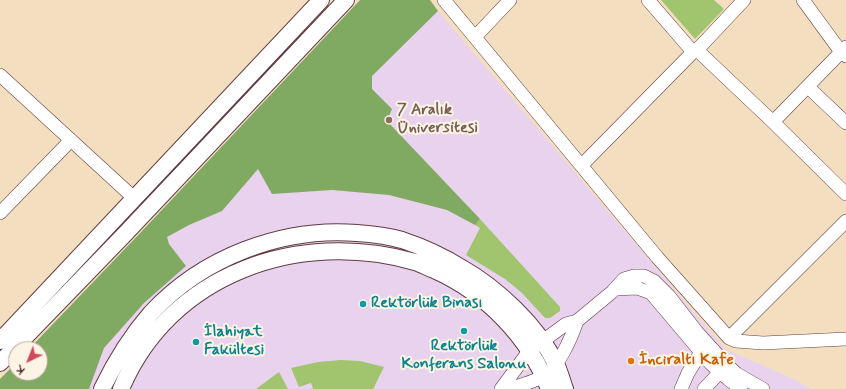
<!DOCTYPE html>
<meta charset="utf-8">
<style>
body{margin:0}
#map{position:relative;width:846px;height:389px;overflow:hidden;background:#f3dfc0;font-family:Mynerve,sans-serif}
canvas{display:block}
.north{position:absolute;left:8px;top:341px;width:40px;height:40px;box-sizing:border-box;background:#fcf5e5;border:1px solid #b59f9b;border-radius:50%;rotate:223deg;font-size:11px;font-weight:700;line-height:16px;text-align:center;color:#4a1f2b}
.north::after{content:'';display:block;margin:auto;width:14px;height:18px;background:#d1495b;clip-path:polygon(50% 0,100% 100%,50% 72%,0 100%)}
</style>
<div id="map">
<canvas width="846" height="389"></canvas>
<div class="north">K</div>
</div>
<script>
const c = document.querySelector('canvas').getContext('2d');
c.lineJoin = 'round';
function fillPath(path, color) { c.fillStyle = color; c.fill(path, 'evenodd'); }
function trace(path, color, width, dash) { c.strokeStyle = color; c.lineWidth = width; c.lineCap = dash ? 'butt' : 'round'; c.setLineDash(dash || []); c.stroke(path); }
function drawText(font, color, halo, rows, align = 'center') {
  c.font = font + ' Mynerve,sans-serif'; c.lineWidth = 4; c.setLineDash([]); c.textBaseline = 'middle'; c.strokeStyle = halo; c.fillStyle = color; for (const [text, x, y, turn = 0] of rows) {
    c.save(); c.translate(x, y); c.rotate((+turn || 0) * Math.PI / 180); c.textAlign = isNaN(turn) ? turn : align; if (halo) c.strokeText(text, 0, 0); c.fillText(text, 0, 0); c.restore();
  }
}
fillPath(new Path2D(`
 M360,0H430L438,11L725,349L796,380L810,389H0V379L16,363V373H40V349H29L143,230Z`), '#e9d2ed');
fillPath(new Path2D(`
 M661,0H714L724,9L695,39Z
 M480,219L560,307V311L550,318H545L522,293L505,279L466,255L480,228L475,225Z
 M341,360L360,361L384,367L373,389H313L311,383L299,387L291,368L318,362Z
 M279,372L288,389H256Z`), '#a1c46e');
fillPath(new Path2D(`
 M360,0H430L438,11L372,76V89L392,109L387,121L480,219L475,225L447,210L389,195L332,190L272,194L258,169L222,211L189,225L167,237L169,244L186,266L144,303L104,348L89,389H0V379L16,363V373H40V349H29L143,230Z`), '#80aa61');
const minor = new Path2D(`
 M444,0L657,257L729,338L736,341L763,343L846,339
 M648,0L693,52
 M803,0L841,52L846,56
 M475,37L510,0
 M697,50L773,122L846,194
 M0,75L134,198
 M808,87L846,123
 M773,122L846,47
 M582,165L693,52L697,50L744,0
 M0,213L71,140
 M615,289L637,288L651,293L711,364L728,379L741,389
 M577,321L612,292L624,279L634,276H644L654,281L669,296L697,332L727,365L737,374L763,389
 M729,338L846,221
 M501,389L529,351L566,324L577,321C571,339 559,366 544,376C536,381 518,386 509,389
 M681,389L688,373L701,352
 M704,389L720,372`);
const tertiary = new Path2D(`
 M0,341L321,0
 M0,363L124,235L346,0
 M102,389C115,362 131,336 151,313C203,257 282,227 357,233C372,234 388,236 402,240C423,247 443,256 462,268C497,288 538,326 556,364C560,372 562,381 565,389
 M121,389C170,273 299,229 415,262C422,264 428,268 434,270C486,293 529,337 549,389`);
trace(minor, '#633c41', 14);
trace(tertiary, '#633c41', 18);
trace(minor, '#fff', 13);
trace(tertiary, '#fff', 16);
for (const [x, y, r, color] of [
 [389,120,4,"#8d6e63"],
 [363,304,4,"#0f9aa8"],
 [464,331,4,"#0f9aa8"],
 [196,342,4,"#0f9aa8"],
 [631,361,4,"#e8710a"]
]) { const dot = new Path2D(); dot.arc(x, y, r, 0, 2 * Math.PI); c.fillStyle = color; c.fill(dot); trace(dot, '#fcf5e5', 1.5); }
drawText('bold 16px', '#785e54', '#fcf5e5', [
 ["7 Aralık",397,111],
 ["Üniversitesi",397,129]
], 'left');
drawText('bold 16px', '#0d838f', '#fcf5e5', [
 ["Rektörlük Binası",371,304],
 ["İlahiyat",204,333],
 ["Fakültesi",204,351],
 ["Rektörlük",464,347,"center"],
 ["Konferans Salonu",464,365,"center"]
], 'left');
drawText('bold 16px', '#c56008', '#fcf5e5', [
 ["İnciraltı Kafe",639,361]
], 'left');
</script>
